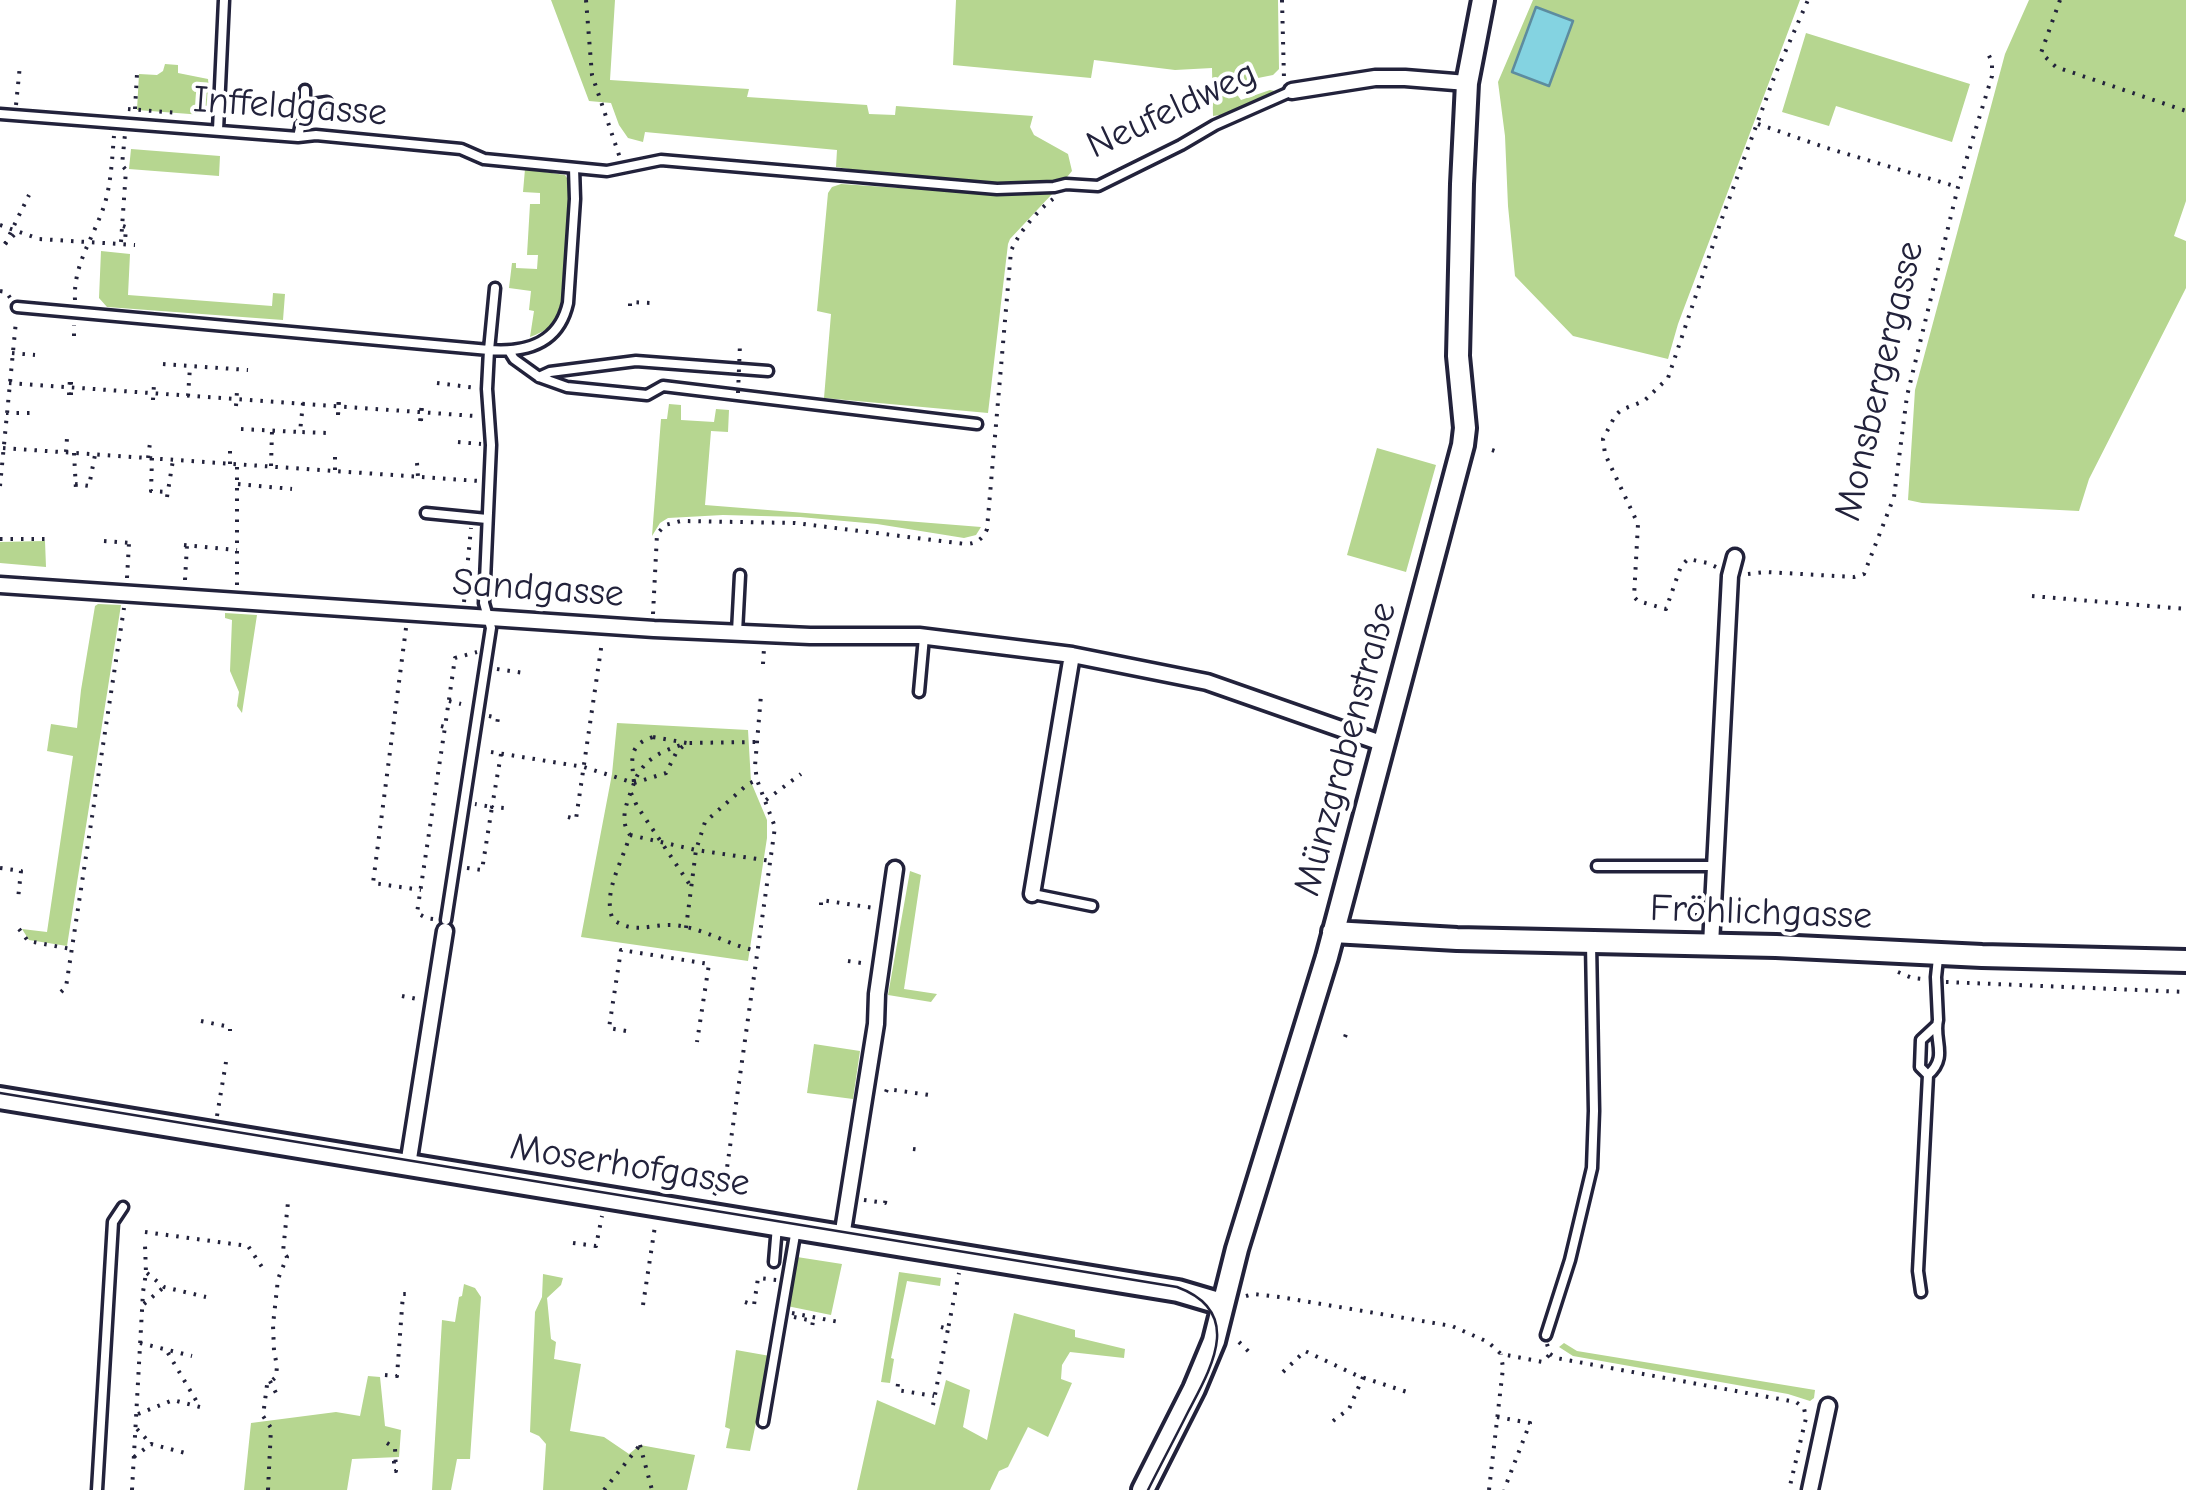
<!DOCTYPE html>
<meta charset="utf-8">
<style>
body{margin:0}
canvas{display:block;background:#fff}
</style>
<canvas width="2186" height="1490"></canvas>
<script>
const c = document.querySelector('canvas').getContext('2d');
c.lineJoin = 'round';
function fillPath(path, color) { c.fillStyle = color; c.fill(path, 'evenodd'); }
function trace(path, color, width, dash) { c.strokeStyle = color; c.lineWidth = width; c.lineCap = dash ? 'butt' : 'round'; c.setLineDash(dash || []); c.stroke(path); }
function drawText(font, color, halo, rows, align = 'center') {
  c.font = font + ' "Comic Neue",sans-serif'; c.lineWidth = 8; c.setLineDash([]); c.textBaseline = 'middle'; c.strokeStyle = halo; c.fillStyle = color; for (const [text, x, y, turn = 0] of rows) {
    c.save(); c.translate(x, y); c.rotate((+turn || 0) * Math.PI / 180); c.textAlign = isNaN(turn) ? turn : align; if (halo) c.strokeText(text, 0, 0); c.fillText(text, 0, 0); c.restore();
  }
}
fillPath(new Path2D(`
 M551,0H615L610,80L749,89L747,97L867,105L869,114L895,115L896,106L1033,116L1030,127L1034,135L1068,154L1072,171L1063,182C986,187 911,180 836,167L837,150L645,132L643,142L628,138L619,125L611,103L589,101Z
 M956,0H1278L1279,69L1273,75L1248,80L1236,93L1241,100L1270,90L1280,92L1234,113L1213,116L1212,68L1175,70L1094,60L1091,78L953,65Z
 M1533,0H1800L1678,324L1668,359L1573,336L1515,276L1508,206L1505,136L1498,82Z
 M2029,0H2186V201L2174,236L2186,241V288L2089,479L2079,511L1922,503L1908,500L1915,390L2005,54Z
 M1806,33L1970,84L1952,142L1836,106L1829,126L1782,112Z
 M165,64L178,65V73L208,79C209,92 215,108 203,115L137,110L139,74L157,75L163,71Z
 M131,149L220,156L219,176L129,169Z
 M525,169L565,175L572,186L563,304C558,324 548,330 530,337L534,311L529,310L531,291L509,288L512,263H516V268L537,269L538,255H527L530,204H540V193L523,192Z
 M841,184L989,194L1053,193L1010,239L1008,244L988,413L824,398L831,314L817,311L828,193L832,187Z
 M101,251L130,254L128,295L272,306L273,293L285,294L283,320L107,307L99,298Z
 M669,404L681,405V420L714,422L716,409L729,410L728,432L711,431L705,505L981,527L976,535L964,538L877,524L800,517L723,515L668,518L660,523L652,536L661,419H667Z
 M1377,448L1436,465L1406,572L1347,555Z
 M45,541L46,567L0,563V542Z
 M98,604L121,605L67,946L29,940L22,929L47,932L73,756L47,751L51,724L77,728L81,690L95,606Z
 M225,613L257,615L242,713L237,706L239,692L230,671L232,620L225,618Z
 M617,723L748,730L751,782L767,820V838L748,961L581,937L612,774Z
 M910,871L921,875L904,989L937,994L931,1002L888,995Z
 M814,1044L860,1051L853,1099L807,1093Z
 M797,1257L842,1264L831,1315L787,1306Z
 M899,1272L941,1278L940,1286L907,1281L891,1358L894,1359L890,1383L881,1382Z
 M543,1274L563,1278L561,1285L547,1298L551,1339L556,1342L554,1359L581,1364L570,1431L604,1437L629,1454L640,1445L695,1455L687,1490H543L546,1444L539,1436L530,1432L535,1312L542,1297Z
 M464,1284L475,1288L481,1297L470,1459H457L451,1490H432L442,1320L455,1322L459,1297L462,1296Z
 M1014,1313L1075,1330V1337L1125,1349L1124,1358L1070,1352L1062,1365L1061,1379L1072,1383L1048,1437L1028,1427L1008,1467L999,1471L990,1490H857L877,1400L935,1425L946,1380L970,1390L963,1427L987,1440Z
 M1564,1343L1577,1351L1815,1390L1814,1398L1810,1401L1788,1394L1573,1356L1559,1347Z
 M736,1350L770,1356L750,1451L726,1448L730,1429L725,1427Z
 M368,1376L380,1377L385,1426L401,1430L399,1457L352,1459L347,1490H244L251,1423L336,1412L360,1416Z`), '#b6d690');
const water = new Path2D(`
 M1536,7L1573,21L1549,86L1512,72Z`);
fillPath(water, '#84d3e1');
trace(water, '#5d8c9f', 2.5);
const lane = new Path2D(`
 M305,105L327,102
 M0,114L298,137L316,135L461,149L484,159L607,171L661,160L997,189L1054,187L1066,184L1098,186L1181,145L1215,125L1292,91
 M218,130L224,0
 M298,137L305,105V90
 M17,307L489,350L495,288
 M509,351L514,359L539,377L567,387L647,395L663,386L977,424
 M539,377L550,372L636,361L768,371
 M426,513L487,519
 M737,632L740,575
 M919,692L924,637
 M1597,866H1715
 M1033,894L1092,906
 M446,920L491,628L484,603L491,445L487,389L489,350C527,353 559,343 568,303L575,199L574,168
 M1928,1075L1920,1067L1921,1040L1936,1026
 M774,1262L777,1226
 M1921,1292L1918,1271L1928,1075C1949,1057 1933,1040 1938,1020L1936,977L1938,958
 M1546,1335L1570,1260L1592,1168L1594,1111L1591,943
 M763,1422L796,1229
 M97,1490L113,1222L123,1207`);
const street = new Path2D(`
 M1292,91L1375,78H1405L1467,83
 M0,585L654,629L810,636H919L1072,655L1207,682L1384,744
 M1032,894L1072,655
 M1711,945L1730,576L1735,557
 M408,1165L445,931
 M842,1237L876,1024L877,994L895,869
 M1810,1490L1828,1406`);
const secondary = new Path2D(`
 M1333,932L1457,939L1776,946L1982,956L2186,961
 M0,1098L1074,1274L1178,1291L1222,1304
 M1143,1490L1194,1389L1214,1341L1237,1249L1327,957L1463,445L1465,428L1458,356L1462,184L1467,83L1483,0`);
trace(lane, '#22223b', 15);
trace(street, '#22223b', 21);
trace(secondary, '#22223b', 28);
trace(new Path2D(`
 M586,0L592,75L620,158
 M1282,0L1284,79
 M2060,0L2041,53L2056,67L2186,111
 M16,105L20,65
 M128,109L178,113
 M135,109L137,74
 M1758,124L1827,148L1958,187
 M0,225L39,239L135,245
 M123,226L126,227L125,242
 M121,242L126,170L122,165L125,134
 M5,244L17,232
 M0,291L6,292L11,299
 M75,300C73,266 92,240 103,209C111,187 112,159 114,136
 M630,306V302L651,303
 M74,336V325
 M12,353L35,355
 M163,364L248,370
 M9,383L475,416
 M437,383L477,388
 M71,395V379
 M188,396L190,367
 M303,403L300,432L328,433
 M6,413H31
 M338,415L339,398
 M420,421L422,403
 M241,429L300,432
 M458,442L481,444
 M3,448L479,481
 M1492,450L1495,451
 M66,452L67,438
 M74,453L76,490
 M335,457V471
 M148,458L150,443
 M152,458L151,491L168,492
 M417,463L418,477
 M230,464V449
 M271,466L272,431
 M75,484L89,486L95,455
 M238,484L292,489
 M0,486L16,321
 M167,497L173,460
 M0,539H52
 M104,541L130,543
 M184,545L237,550
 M1716,567L1708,563L1688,559L1681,566L1666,609L1638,601L1634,597L1638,524L1605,454L1603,439L1615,416L1621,410L1644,401L1668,378L1721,221L1775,75L1808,0
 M1748,574L1766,572L1854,577L1864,574L1894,497L1907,396L1958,187L1992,76V62L1986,49
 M127,578L129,543
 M185,580L187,545
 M237,585V465
 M2032,596L2186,609
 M464,602L471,528
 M653,614L657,534L665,525L681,521L795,523L965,544C976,544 983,539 987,529L1011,251C1019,232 1037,211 1053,199
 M406,628L373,883L421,890
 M763,664L764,648
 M497,669L524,673
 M449,701L461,704
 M489,716L498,718L497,724
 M441,726L445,727L455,658L477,652
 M653,737L687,743C664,750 643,758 634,783C632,760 627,745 653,737Z
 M491,752L584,767L634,783C628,801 618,819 630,835C622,863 602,893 613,920C635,933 644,926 667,925C698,924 728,946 758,951
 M501,754L492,807L504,808
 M634,783L666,773L677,751L687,743L756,742
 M631,793L637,806L690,885
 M766,800L801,774
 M568,817L576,819L602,642
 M630,835L696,850L771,861
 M0,868L21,871L18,899
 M467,868L482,870L492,807L475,804
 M821,905V900L874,908
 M1678,910V914L1697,915V913
 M433,919L426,918L417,913L445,727
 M686,928L696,850L705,822L748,784L757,780
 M19,929L28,941L71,949
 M848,961L868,964
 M1898,972L1912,978L1922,979
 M1946,982L2186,992
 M61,992L66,987L124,608
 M402,996L417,999
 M201,1021L230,1027V1031
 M626,1031L609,1028L621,950L709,964L697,1042
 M1345,1037L1346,1034
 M886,1092L887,1089L929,1095
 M217,1116L226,1062
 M913,1149L921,1150
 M714,1195L724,1179L727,1168L775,827L757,780L755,766L761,695
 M864,1200L885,1203L886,1197
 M145,1232L248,1246L262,1267
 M573,1243L596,1246L602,1216
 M147,1273L164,1287L206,1297
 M1246,1296L1253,1294L1280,1297L1452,1326L1488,1342L1501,1354L1543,1362L1550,1354
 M745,1302L754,1305L758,1278L777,1280
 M144,1304L164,1287
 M643,1305L655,1226
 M792,1313L839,1322
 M794,1317L813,1321L812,1327
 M941,1327L948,1329L959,1273
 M1239,1342L1249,1352
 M140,1343L192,1356
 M1547,1344L1550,1354L1556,1358L1796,1402L1804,1408L1806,1418L1789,1490
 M1283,1372L1305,1351L1358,1376L1407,1392
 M385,1375L397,1376L403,1294H409
 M270,1381L279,1399
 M898,1384L897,1390L934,1396
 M933,1405L948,1329
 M138,1414L173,1400L200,1407L165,1348
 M1497,1417L1530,1423L1504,1490
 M1333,1421L1349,1409L1363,1377
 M137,1429L151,1444
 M387,1443L395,1448L396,1471H394V1459
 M640,1445L652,1490
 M134,1457L151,1444L189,1454
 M132,1490L143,1292L146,1273L145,1245
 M268,1490L271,1428L263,1416L267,1385L276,1377L277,1366L274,1351L273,1325L278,1279L287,1257L283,1252L288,1202
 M604,1490L640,1445
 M1489,1490L1503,1368L1501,1354`), '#22223b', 4, [2.5, 8]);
trace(lane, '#fff', 8);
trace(street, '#fff', 14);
trace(secondary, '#fff', 20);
trace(new Path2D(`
 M0,1093L1177,1287C1245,1312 1211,1368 1188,1412C1175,1438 1161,1464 1148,1490`), '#22223b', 2.5);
trace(new Path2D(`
 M5,244L29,195
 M738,393L740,344
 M69,395L70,378
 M153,400L154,384
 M236,406L237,391
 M338,415L339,398
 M421,421L422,404`), '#22223b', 4, [2.5, 8]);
drawText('38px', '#22223b', '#fff', [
 ["Inffeldgasse",290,107,4],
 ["Neufeldweg",1172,110,-25],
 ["Monsbergergasse",1880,381,-77],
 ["Sandgasse",538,589,4],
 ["Münzgrabenstraße",1346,749,-75],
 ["Fröhlichgasse",1761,913,2],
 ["Moserhofgasse",630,1166,9]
]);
</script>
